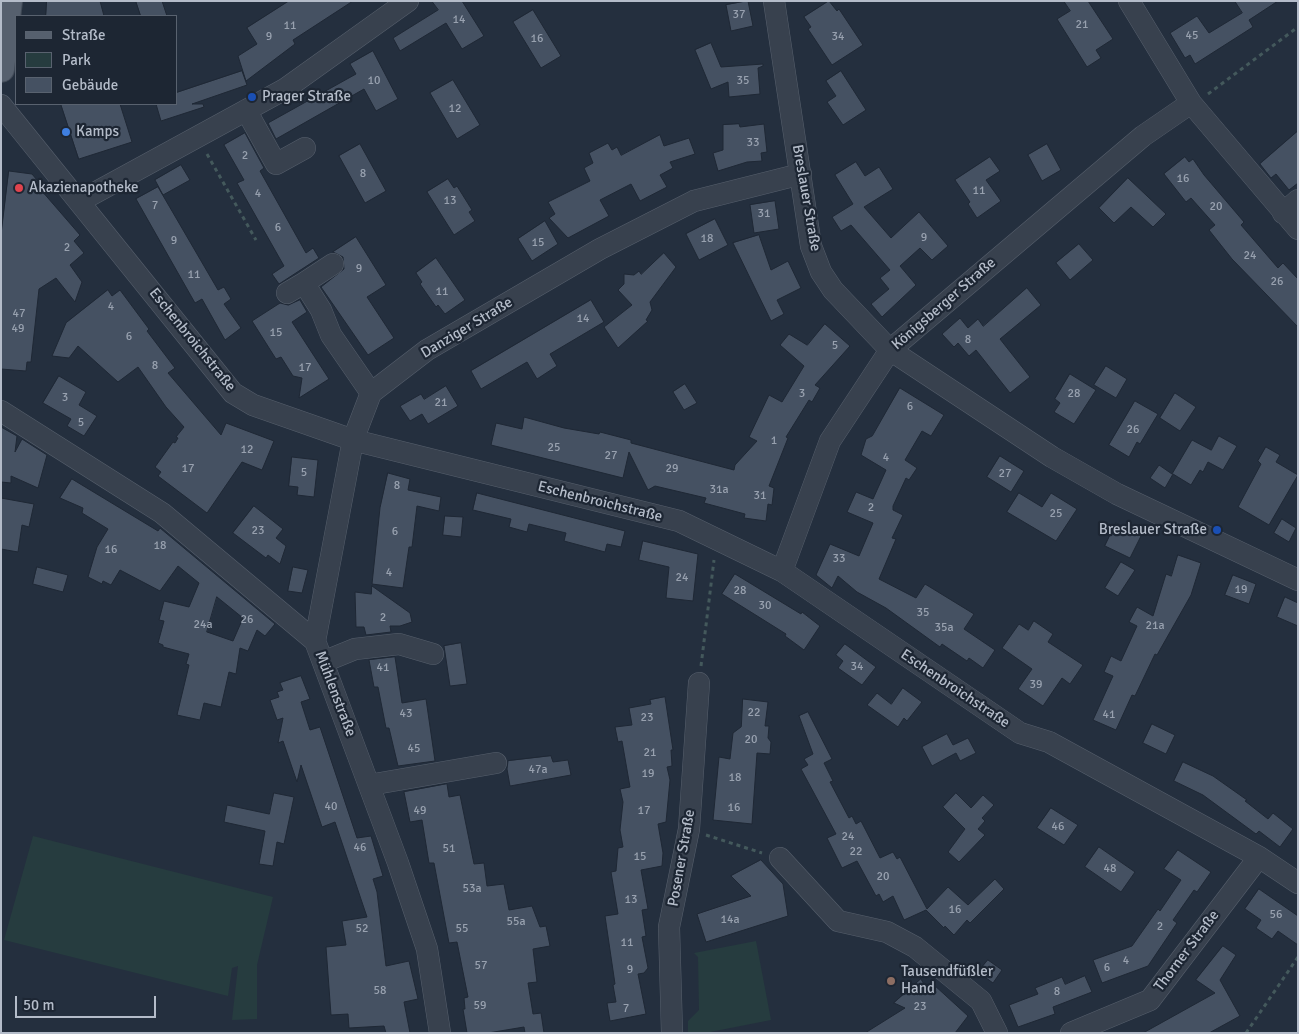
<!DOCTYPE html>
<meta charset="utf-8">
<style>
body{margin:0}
#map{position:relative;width:1299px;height:1034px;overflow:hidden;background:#242f3e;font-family:Signika,sans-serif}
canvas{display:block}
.frame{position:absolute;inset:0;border:2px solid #b4bcc9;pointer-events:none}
.legend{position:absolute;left:15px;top:15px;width:162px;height:90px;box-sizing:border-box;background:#1d2633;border:1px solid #59626f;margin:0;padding:6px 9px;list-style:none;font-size:15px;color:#b4bcc9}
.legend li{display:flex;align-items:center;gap:10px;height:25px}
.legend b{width:25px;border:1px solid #59626f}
.scale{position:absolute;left:15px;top:996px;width:141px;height:22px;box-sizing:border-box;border:2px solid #b4bcc9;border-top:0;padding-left:6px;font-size:15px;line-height:18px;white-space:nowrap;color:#b4bcc9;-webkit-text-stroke:4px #1d2633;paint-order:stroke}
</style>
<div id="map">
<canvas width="1299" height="1034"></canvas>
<div class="frame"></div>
<ul class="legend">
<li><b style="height:6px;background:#56606e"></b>Straße</li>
<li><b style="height:14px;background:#263c3f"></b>Park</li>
<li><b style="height:14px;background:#455162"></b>Gebäude</li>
</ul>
<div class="scale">50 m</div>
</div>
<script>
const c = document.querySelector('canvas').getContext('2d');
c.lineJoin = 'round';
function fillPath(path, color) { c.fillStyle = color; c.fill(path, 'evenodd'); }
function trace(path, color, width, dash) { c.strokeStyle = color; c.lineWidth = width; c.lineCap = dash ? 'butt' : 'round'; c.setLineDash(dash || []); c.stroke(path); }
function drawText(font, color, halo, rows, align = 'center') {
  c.font = font + ' Signika,sans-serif'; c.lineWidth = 4.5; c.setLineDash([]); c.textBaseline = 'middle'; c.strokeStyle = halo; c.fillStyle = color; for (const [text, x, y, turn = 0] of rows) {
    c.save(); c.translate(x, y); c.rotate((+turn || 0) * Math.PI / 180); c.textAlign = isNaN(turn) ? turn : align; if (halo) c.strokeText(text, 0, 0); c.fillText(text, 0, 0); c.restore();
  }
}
fillPath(new Path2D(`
 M33,836L273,897L257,965V1019L232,1020L238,966L232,968L228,996L4,940Z
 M756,941L771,1020L705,1033H688V1021L699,1010L698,957L694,953Z`), '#263c3f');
const building = new Path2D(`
 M47,1H100L104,16H46Z
 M136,1H162L167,16H141Z
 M289,1H353L293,40L295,44L246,81L238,56L257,44L247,28Z
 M432,1H462L484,36L462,49L446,23L400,51L393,38L438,10Z
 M748,1L753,26L731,31L726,5Z
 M829,1L837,11L839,9L863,45L832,65L808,29L811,27L804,17Z
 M1064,1H1088L1113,39L1096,50L1101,58L1087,67L1057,19L1070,11Z
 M1235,1H1278L1249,20L1253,27L1195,64L1190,55L1185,58L1170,33L1197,16L1209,33L1242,13Z
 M533,10L561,56L541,68L513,22Z
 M711,43L721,67L763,64V66L758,68L760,94L729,97L728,82L711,89L695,50Z
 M373,51L398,99L376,111L364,89L276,139L268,123L356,74L350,64Z
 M242,71L247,85L192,104H203L204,107L161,121L156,104H176V93Z
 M841,71L866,110L843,125L827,102L836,96L826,81Z
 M453,80L480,125L457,139L430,93Z
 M61,104H120L132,142L79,159Z
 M739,124L740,127L764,124L767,152L761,153L762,161L747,162L718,171L713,153L723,150V125Z
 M1298,131V183L1289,190L1276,174L1271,178L1260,164Z
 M245,133L264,168L260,171L306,253L313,248L319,258L279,284L272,274L284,266L237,183L244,180L224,145Z
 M660,135L664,146L689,138L695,154L670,162L673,168L660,175L667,187L640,201L631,184L600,200L609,216L568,238L549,218L555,214L548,202L590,181L584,168L593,163L589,153L608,143L612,150L617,147L621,155Z
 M360,144L386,191L365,203L339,156Z
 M1047,144L1061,170L1042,181L1028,155Z
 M990,157L1000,171L986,180L1001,201L977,218L968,204L970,202L955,180Z
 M1185,157L1189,162L1193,159L1204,175L1244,222L1241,225L1278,268L1283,263L1298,279V327L1232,259L1209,230L1215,225L1191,198L1186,202L1164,174Z
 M856,162L865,176L879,167L893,189L864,207L891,238L919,212L948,246L932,260L920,248L900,266L916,285L882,317L871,304L889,289L880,278L890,270L851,225L841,231L832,217L853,204L835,175Z
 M181,165L190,180L163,195L155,180Z
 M9,171L32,174L42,186L41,190L80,235L74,241L84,253L70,265L82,282L75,302L56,278L39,289L31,362H27L26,371L1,369V235Z
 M1128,178L1166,214L1153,227L1131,207L1114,223L1099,208Z
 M448,179L454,188L457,186L472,210L469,212L475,221L454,235L427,192Z
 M158,187L218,290L224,287L231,299L224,304L241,328L225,340L202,299L195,303L136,199Z
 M775,201L779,229L754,233L750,205Z
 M715,219L728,245L699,260L686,234Z
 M545,221L558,244L532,261L518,239Z
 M759,235L771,270L788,261L801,288L777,300L784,314L771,321L733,243Z
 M356,237L386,285L367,297L394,338L368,355L321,287L344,269L343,257L333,252Z
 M1079,244L1093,260L1070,280L1056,263Z
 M664,253L676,267L650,302L652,310L646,320L648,321L618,348L604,327L632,305L618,290L624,284V274L634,275L639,271L641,274Z
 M436,258L465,300L445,314L438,305L436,307L420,284L422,282L416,273Z
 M1027,288L1041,305L1000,339L1030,377L1010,393L976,350L969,356L958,343L954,347L942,334L960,318L968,328L978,319L983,326Z
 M108,290L112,296L120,290L149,329L147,331L175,368L168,373L221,435L226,423L274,441L262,470L242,462L207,513L158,476L161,472L155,467L173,442L175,443L178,438L176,437L184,427L166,407L138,367L118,382L78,346L69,358L52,356L66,323Z
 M300,300L307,312L292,322L329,379L299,398L302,378L293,376L281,357L276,359L252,321L280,303L288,305Z
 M591,300L604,322L550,354L557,366L537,379L527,362L481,389L471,371Z
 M825,324L850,346L815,385L820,388L812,402L809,400L786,437L788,438L769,486L774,488L772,505L768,504L766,521L744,518L745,514L704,503L706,498L655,486L648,490L629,452L623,478L491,445L496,423L522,429L524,417L564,428L599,434L600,432L631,440V443L734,470L735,465L757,441L749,437L769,395L782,402L804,366L780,345L789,334L807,345Z
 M1106,366L1127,379L1116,398L1094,385Z
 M1070,374L1096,390L1074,424L1054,412L1060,403L1055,399Z
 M59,376L86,392L79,405L97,416L84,436L67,426L71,419L43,403Z
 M685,384L697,403L684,410L673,392Z
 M446,386L458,406L428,424L422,414L410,421L400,406L421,394L424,399Z
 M900,388L944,415L931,436L922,431L905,460L917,468L909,480L906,478L893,506V510L903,515L892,538L896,539L879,579L916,598L925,584L974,614L964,629L995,650L983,668L969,658L967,661L942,644L940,647L886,608L857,592L838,576L832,588L816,575L830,544L859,556L873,523L847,512L856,492L873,499L886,470L861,455L866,439L872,436Z
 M1175,393L1196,407L1180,431L1160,418Z
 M1135,401L1158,414L1140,444L1137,442L1129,457L1109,445Z
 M1,427L17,436L15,452L22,439L47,455L38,488L11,476V483L1,482Z
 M1219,436L1237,446L1223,470L1208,462L1203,472L1200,470L1191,485L1173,474L1165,488L1150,478L1159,465L1172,474L1192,440L1211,450Z
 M1266,447L1280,455L1276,462L1298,475L1269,525L1238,507L1261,464L1258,461Z
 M1000,456L1024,471L1011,492L987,477Z
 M292,457L318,460L314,497L297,495L298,487L289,486Z
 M388,473L410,479L408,490L441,497L439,511L417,506L412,547H409L403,588L372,584L380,508Z
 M72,479L158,531L160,528L275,624L265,636L257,630L248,651L240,648L236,674L229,672L221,707L204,703L200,720L177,715L189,665L186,664L189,654L163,647V645L158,643L164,621L159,620L164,601L189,607L199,583L178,566L160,591L120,570L111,585L103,581L102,584L88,577L97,547L108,529L82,513L83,508L60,498ZM217,597L243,618L233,641L207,632Z
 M477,493L625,531L621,547L607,544L605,552L564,541L566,533L529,524L527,532L509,527L511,519L473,510Z
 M1019,493L1042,507L1051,493L1077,509L1056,541L1007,512Z
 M1,498L34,504L29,527L22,525L18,552L1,549Z
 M254,506L283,529L276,538L286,546L280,564L268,555L266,558L233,533Z
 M445,516L463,517L461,537L443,535Z
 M1282,519L1296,528L1289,542L1274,533Z
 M1116,523L1141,536L1130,558L1105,546Z
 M643,541L698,554L693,601L666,598L669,567L639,560Z
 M1178,555L1201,563L1191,595L1157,655L1155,654L1135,696L1132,695L1116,730L1093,720L1113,676L1104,672L1111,656L1121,661L1137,626L1129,622L1137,607L1153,616L1166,574L1171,576Z
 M1121,562L1135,570L1118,596L1105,588Z
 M37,567L68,575L63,592L33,584Z
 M293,567L308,570L302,593L288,591Z
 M735,574L801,614L802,612L820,626L804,650L785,636L786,634L722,594Z
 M1233,575L1256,584L1249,604L1225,595Z
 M372,586L410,613L412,622L400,626H390L391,632L366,635L364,627H356L355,592L371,594Z
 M1285,597L1298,603V626L1277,617Z
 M1034,621L1053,634L1048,642L1083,665L1070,684L1062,678L1043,706L1018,689L1032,669L1002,648L1019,624L1028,630Z
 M461,643L467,684L450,686L444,646Z
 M845,644L876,667L862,685L838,668L843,661L836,655Z
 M395,657L402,703L426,699L435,761L398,766L389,728H386L378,687H374L369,660Z
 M301,676L310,699L301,702L310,730L320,727L357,838L371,836L383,876L373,879L377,892L386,966L409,961L418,999L404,1002L410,1033H386L384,1026L349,1028L348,1014L331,1015L326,947L346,945L342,921L367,917L335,822L322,827L301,765L297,782L283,741L278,743L283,718L277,720L270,700L279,697L277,692L283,690L280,683Z
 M903,688L922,702L907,721L904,718L898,727L867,705L877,693L891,704Z
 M665,697L673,750H671L672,766L667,767L670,780L666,822L658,824L663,853L662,866L641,870L648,909L642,910L646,936L642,937L648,968L644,973L638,974L646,1014L610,1021L607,1003L616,1002L613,985L615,984L605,916L618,914L611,872L616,871L618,848L623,847L620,830L623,802L620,789L630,787L622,741L618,742L615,727L632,725L629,708L651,704L650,700Z
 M743,699L768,702L765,726H769L768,738L771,742L770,754L757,753L752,824L713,820L719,757L730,759L733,733L741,727Z
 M808,712L832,759L824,763L833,781L830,782L849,818L852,816L856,824L861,821L880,858L893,852L897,859L900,857L927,909L948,887L968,905L995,879L1004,889L970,923L967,920L954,935L945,926L944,928L926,910L904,920L893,896L883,902L879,894L876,896L857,861L842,868L827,838L836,834L801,769L808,765L804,759L813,754L799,716Z
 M1152,724L1175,735L1166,754L1143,743Z
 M947,734L953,745L968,738L976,753L960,761L956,753L932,766L922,747Z
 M551,756L553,762L568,760L571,775L510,786L507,769L508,761Z
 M1183,762L1213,776L1247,800L1245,801L1268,819L1273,813L1293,829L1280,847L1259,831L1256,834L1203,795L1174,781Z
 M447,784L449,797L460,795L474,864L484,863L487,886L504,884L509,910L532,906L540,927L546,926L550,946L533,949L537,982L528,983L533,1014L541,1013L544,1033H525L524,1027L488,1033H467L463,1009H465L464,998L468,997L457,942L449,943L434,863H429L422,820L410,822L404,792Z
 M274,793L294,797L284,844L277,842L273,866L259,864L265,831L224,822L227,805L269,814Z
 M956,793L971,808L983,795L994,805L982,818L985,821L978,829L985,835L959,862L948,852L965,829L943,807Z
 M1051,808L1078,825L1064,845L1037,828Z
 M1099,847L1135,872L1121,892L1085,867Z
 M1178,850L1211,872L1197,892L1194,890L1173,920L1177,923L1148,966L1102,983L1093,960L1132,946L1158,909L1160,911L1181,880L1164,869Z
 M761,860L783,884L788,916L706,942L697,914L751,896L731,876Z
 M1259,889L1298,916V945L1278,931L1272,939L1256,928L1261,920L1245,909Z
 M1223,946L1236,955L1220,980L1240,1016L1209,1033H1143L1215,993L1196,980Z
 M988,960L1002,970L993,983L978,972Z
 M1085,976L1092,992L1053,1007L1055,1014L1018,1027L1009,1005L1038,994L1035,988L1062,977L1065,984Z
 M921,979L926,988L933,984L968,1016L955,1033H865L905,1008L894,1003Z`);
fillPath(building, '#455162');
trace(building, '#1f2835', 1);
const minor = new Path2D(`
 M774,1L811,246L821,272L833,290L890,350L1052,457L1117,494L1298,580
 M1129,1L1191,103L1298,229
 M1,105L233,393L253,405L353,440L679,521L782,571L1020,733L1049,742L1259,857L1298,883
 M246,110L276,164L305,148
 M80,201L285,89L408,1
 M1283,213L1298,200
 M333,264L304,283L321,310L331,335L371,393
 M287,293L304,283
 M1,411L162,513L315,641L398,863L427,949L440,1033
 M782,571L830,441L890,350L1143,136L1191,103
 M315,641L353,440L371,393L427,350L600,249L694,201L801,174
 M323,662L355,649L399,644L433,654
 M369,785L496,763
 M780,858L838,921L887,932L915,947L981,1001L997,1033
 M672,1033L669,927L689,829L699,683
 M1071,1033L1150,1000L1259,857`);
const major = new Path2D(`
 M1,69L9,1`);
trace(minor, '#565f6c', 22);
trace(major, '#414a57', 28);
trace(new Path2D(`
 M1208,94L1298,27
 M207,154L256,240
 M701,666L714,560
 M706,835L762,853
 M1246,1033L1298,957`), '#44595c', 3, [4, 4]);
trace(minor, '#38414e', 21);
trace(major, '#56606e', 26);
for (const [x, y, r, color] of [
 [252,97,5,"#1a4fb4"],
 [66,132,5,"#3f7fe0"],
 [19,188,5,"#e0444e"],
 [1217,530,5,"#1a4fb4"],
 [891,981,5,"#8d6e63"]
]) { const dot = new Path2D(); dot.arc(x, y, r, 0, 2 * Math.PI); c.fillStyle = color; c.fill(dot); trace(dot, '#1d2633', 2); }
drawText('12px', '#98a1af', null, [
 ["37",739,15],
 ["14",459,20],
 ["21",1082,25],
 ["11",290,26],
 ["45",1192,36],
 ["9",269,37],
 ["34",838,37],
 ["16",537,39],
 ["10",374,81],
 ["35",743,81],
 ["12",455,109],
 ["33",753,143],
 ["2",245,156],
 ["8",363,174],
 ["16",1183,179],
 ["11",979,191],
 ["4",258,194],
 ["13",450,201],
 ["7",155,206],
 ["20",1216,207],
 ["31",764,214],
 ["6",278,228],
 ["9",924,238],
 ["18",707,239],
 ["9",174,241],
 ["15",538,243],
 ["2",67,248],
 ["24",1250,256],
 ["9",359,269],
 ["11",194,275],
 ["26",1277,282],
 ["11",442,292],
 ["4",111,307],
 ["47",19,314],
 ["14",583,319],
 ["49",18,329],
 ["15",276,333],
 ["6",129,337],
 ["8",968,340],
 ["5",835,346],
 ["8",155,366],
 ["17",305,368],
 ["3",802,394],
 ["28",1074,394],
 ["3",65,398],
 ["21",441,403],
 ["6",910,407],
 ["5",81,423],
 ["26",1133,430],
 ["1",774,441],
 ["25",554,448],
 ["12",247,450],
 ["27",611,456],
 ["4",886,458],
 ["17",188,469],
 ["29",672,469],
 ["5",304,473],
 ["27",1005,474],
 ["8",397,486],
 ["31a",719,490],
 ["31",760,496],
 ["2",871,508],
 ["25",1056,514],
 ["23",258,531],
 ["6",395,532],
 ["18",160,546],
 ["16",111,550],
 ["33",839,559],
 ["4",389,573],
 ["24",682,578],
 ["19",1241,590],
 ["28",740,591],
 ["30",765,606],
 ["35",923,613],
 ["2",383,618],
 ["26",247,620],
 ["24a",203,625],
 ["21a",1155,626],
 ["35a",944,628],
 ["34",857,667],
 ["41",383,668],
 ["39",1036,685],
 ["22",754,713],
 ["43",406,714],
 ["41",1109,715],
 ["23",647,718],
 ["20",751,740],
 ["45",414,749],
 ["21",650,753],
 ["47a",538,770],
 ["19",648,774],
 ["18",735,778],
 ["40",331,807],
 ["16",734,808],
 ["49",420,811],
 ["17",644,811],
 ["46",1058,827],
 ["24",848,837],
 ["46",360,848],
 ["51",449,849],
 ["22",856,852],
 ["15",640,857],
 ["48",1110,869],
 ["20",883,877],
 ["53a",472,889],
 ["13",631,900],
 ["16",955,910],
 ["56",1276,915],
 ["14a",730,920],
 ["55a",516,922],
 ["2",1160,927],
 ["52",362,929],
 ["55",462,929],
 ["11",627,943],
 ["4",1126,961],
 ["57",481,966],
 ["6",1107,968],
 ["9",630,970],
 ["58",380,991],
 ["8",1057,992],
 ["59",480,1006],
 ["23",920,1007],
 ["7",626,1009]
]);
drawText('15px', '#b4bcc9', '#1d2633', [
 ["Prager Straße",262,97],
 ["Kamps",76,132],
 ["Akazienapotheke",29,188],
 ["Breslauer Straße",1207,530,"right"],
 ["Tausendfüßler",901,972],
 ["Hand",901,989]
], 'left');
drawText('15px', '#b4bcc9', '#1d2633', [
 ["Breslauer Straße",806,198,80],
 ["Königsberger Straße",944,304,-41],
 ["Danziger Straße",467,328,-31],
 ["Eschenbroichstraße",192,340,51],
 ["Eschenbroichstraße",600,502,14],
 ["Eschenbroichstraße",955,689,34],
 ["Mühlenstraße",335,694,69],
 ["Posener Straße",682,858,-80],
 ["Thorner Straße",1187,951,-53]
]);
</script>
